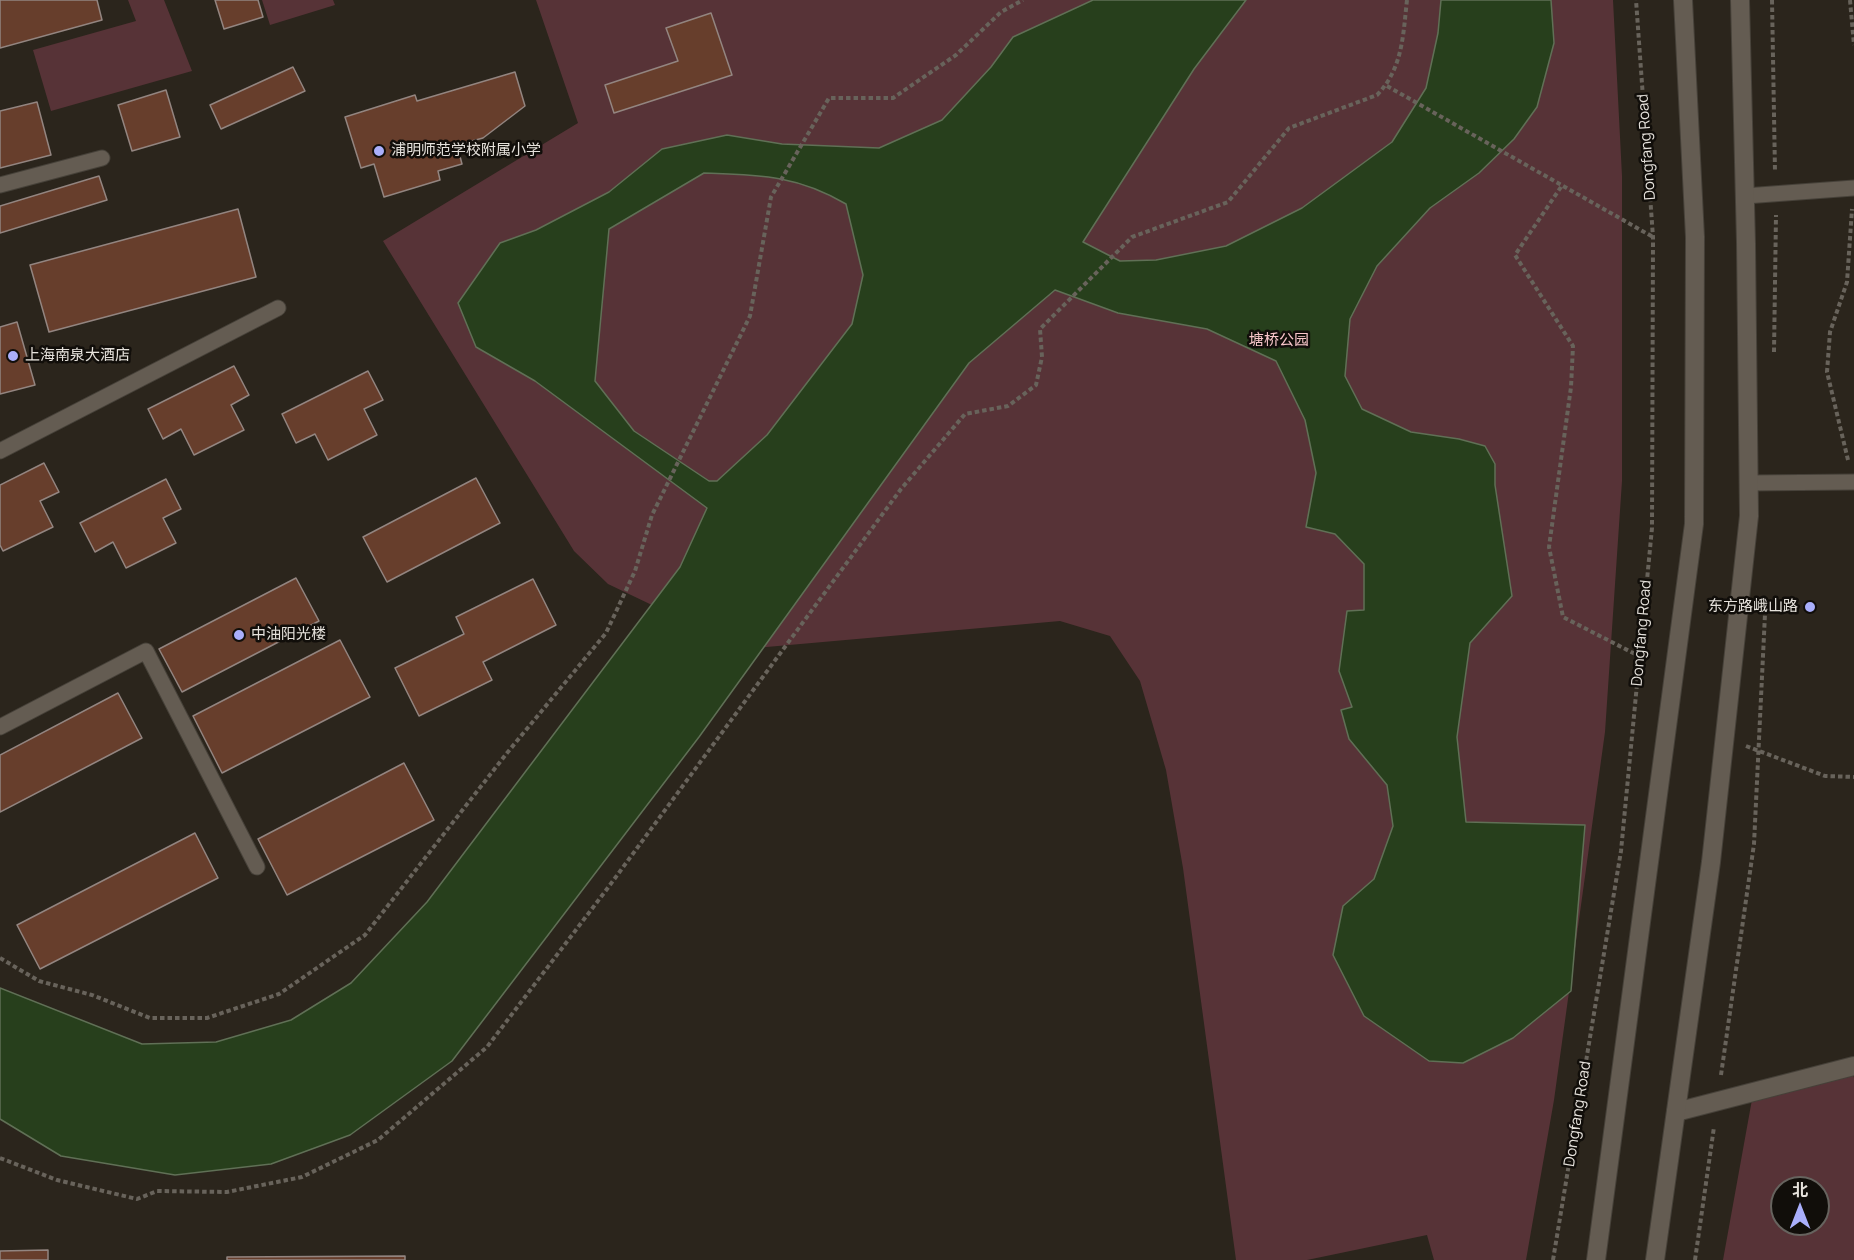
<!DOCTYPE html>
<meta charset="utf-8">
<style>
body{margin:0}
#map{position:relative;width:1854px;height:1260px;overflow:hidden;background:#2b251c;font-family:Manrope,"Noto Sans SC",sans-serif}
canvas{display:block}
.north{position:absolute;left:1770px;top:1176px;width:60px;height:60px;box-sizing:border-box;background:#110e0a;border:2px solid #66635e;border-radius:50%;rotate:0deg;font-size:16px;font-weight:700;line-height:24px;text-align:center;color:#e6e2dc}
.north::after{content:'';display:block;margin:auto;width:21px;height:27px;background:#aaaffb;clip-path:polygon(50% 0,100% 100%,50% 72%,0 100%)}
</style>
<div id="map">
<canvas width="1854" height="1260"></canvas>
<div class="north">北</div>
</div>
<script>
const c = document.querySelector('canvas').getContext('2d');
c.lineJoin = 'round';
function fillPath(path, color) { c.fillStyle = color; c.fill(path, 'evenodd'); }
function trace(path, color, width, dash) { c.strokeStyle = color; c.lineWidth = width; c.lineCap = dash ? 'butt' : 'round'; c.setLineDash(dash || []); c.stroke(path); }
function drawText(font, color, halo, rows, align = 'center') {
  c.font = font + ' Manrope,"Noto Sans SC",sans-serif'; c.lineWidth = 5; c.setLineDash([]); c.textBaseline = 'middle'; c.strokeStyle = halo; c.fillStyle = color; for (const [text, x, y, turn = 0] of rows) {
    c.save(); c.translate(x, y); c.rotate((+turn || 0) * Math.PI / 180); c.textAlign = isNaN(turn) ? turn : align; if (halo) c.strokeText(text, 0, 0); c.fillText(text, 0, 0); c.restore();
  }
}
fillPath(new Path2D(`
 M128,0H164L192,71L51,111L33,50L136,21Z
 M262,0H333L335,5L270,25Z
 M536,0H1613L1622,176V481L1605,732L1554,1100L1526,1260H1434L1427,1235L1307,1260H1236L1183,868L1166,770L1140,681L1110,636L1060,621L744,649L608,584L574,551L383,241L578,123Z
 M1851,1067L1854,1078V1260H1723L1753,1094ZM1782,1188H1818V1224H1782Z`), '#573337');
const water = new Path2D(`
 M1093,0H1246L1194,69L1083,242L1120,261L1156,260L1226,246L1302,208L1392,142L1426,88L1438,33L1441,0H1551L1554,43L1537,107L1514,139L1479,173L1430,208L1377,266L1350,319L1345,376L1362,409L1411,432L1459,439L1485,446L1495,464V485L1512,596L1470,643L1457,737L1466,822L1585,825L1571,991L1513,1038L1463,1063L1429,1061L1364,1016L1333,955L1343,906L1374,879L1393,826L1387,785L1349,739L1341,710L1352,707L1339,671L1347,611L1364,610V564L1335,534L1306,527L1316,473L1305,420L1276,361L1207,329L1118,313L1055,290L969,363L699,737L452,1061L350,1135L271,1164L175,1175L61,1156L0,1119V988L142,1044L216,1042L291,1020L351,983L427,902L680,567L707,508L535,381L476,347L458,303L500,243L536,230L609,192L662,149L727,135L782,144L879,148L942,120L991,67L1013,37ZM704,173C760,175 797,175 846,204L863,275L852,324L767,435L717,481H709L634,431L595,381L609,229Z`);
fillPath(water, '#273f1c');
trace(water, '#607056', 1.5);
const building = new Path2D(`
 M0,0H97L102,20L0,48Z
 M215,0H258L263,17L224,29Z
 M711,13L732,75L614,113L605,85L678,61L666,28Z
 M293,67L305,91L221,129L210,105Z
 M515,72L525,106L483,138L457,145L462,164L438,171L440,180L384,197L374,164L361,168L345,117L415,95L417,101Z
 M166,90L180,137L132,151L118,105Z
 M37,102L51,155L0,168V111Z
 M99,176L107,200L0,233V206Z
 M238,209L256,277L49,332L30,265Z
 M17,322L35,385L0,394V327Z
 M234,366L249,395L231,405L244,430L194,455L181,429L163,439L148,409Z
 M368,371L383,400L364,409L377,435L328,460L315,434L296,443L282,414Z
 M44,463L59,492L40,501L53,527L3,551L0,545V485Z
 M476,478L500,523L387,582L363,537Z
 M166,479L181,509L163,518L176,543L126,568L113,542L95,552L80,523Z
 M296,578L319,621L182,692L159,649Z
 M533,579L556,625L483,662L492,680L419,716L395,668L464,634L456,617Z
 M340,640L370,697L222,773L193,716Z
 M118,693L142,738L0,812V755Z
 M404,763L434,820L287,895L258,839Z
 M195,833L218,878L40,969L17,925Z
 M48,1250V1260H0V1251Z
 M405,1256V1260H227V1257Z`);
fillPath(building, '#673e2c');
trace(building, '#938580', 1.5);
const lane = new Path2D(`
 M0,185L102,158
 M1745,196L1854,188
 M0,451L278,308
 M1748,483L1854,482
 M0,727L146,651L257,867`);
const street = new Path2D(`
 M1676,1112L1854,1066`);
const secondary = new Path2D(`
 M1596,1260L1694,524L1695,237L1683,0
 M1655,1260L1711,862L1749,516L1746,243L1740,0`);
trace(lane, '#464139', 17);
trace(street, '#464139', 20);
trace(secondary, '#464139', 20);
trace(new Path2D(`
 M1772,0L1775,172
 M1850,0L1854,45
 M1387,86L1653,237
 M1561,187L1515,255L1573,346L1571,387L1549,547L1563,617L1639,656
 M1774,352L1776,215
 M1848,460L1827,372L1830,332L1847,282L1852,209
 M1746,746L1825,776L1854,777
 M0,958L39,981L92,995L150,1018H207L279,994L365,935L507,753L606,633L635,571L652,515L750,316L771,197L829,98H893L956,55L1001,12L1023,0
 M1721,1075L1754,844L1765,614
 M0,1158L57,1180L137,1199L157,1191L227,1192L302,1177L378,1140L487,1047L607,889L901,489L965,414L1008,406L1036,385L1042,357L1040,329L1132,237L1228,202L1289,128L1377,95C1403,68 1403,35 1407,0
 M1553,1260L1621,851L1652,528L1653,237L1636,0
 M1695,1260L1714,1127`), '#68635b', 4, [4.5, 3]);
trace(lane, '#645c52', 15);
trace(street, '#645c52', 18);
trace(secondary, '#645c52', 18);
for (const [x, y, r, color] of [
 [379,151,6,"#aaaffb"],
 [13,356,6,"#aaaffb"],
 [1810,607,6,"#aaaffb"],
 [239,635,6,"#aaaffb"]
]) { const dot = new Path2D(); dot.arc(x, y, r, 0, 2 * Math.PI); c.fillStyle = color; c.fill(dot); trace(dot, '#110e0a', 2); }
drawText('15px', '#e6e2dc', '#110e0a', [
 ["Dongfang Road",1647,147,-94],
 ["Dongfang Road",1642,633,-85],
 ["Dongfang Road",1578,1114,-81]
]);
drawText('15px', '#e6e2dc', '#110e0a', [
 ["浦明师范学校附属小学",391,151],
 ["上海南泉大酒店",25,356],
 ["东方路峨山路",1798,607,"right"],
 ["中油阳光楼",251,635]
], 'left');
drawText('15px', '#f8c6ca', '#110e0a', [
 ["塘桥公园",1279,341]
]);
</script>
